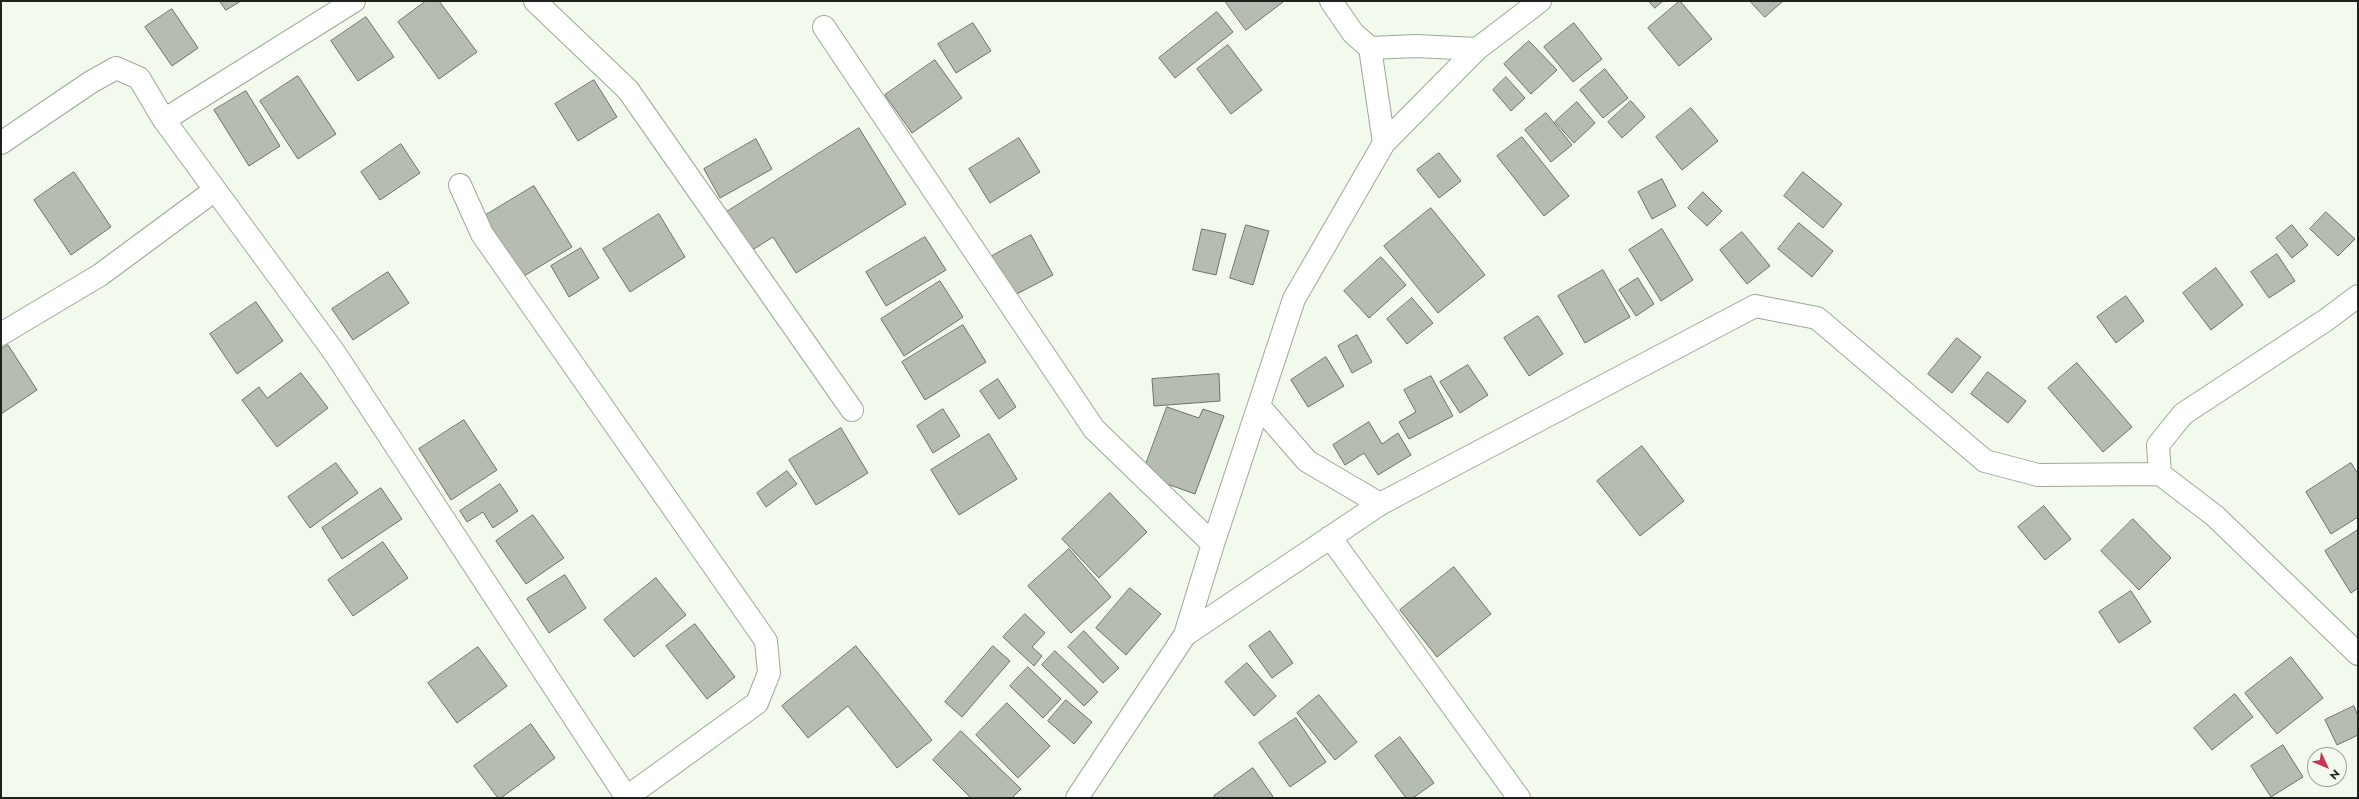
<!DOCTYPE html>
<style>
body{margin:0}
#map{position:relative;width:2359px;height:799px;overflow:hidden;background:#f2faee;font-family:Jost,sans-serif}
canvas{display:block}
.frame{position:absolute;inset:0;border:2px solid #1f211d;pointer-events:none}
.north{position:absolute;left:2307px;top:747px;width:40px;height:40px;box-sizing:border-box;background:#f2faee;border:1px solid #9ea39a;border-radius:50%;rotate:134deg;font-size:11px;font-weight:700;line-height:16px;text-align:center;color:#1f211d}
.north::after{content:'';display:block;margin:auto;width:14px;height:18px;background:#c73754;clip-path:polygon(50% 0,100% 100%,50% 72%,0 100%)}
</style>
<div id="map">
<canvas width="2359" height="799"></canvas>
<div class="frame"></div>
<div class="north">N</div>
</div>
<script>
const c = document.querySelector('canvas').getContext('2d');
c.lineJoin = 'round';
function fillPath(path, color) { c.fillStyle = color; c.fill(path, 'evenodd'); }
function trace(path, color, width, dash) { c.strokeStyle = color; c.lineWidth = width; c.lineCap = dash ? 'butt' : 'round'; c.setLineDash(dash || []); c.stroke(path); }
const building = new Path2D(`
 M220,1H241L226,10Z
 M426,1H439L477,52L439,79L398,22Z
 M1225,1H1282L1283,2L1246,30Z
 M1649,1H1663L1655,8Z
 M1680,1L1712,39L1679,66L1648,28Z
 M1750,1H1783L1765,17Z
 M172,9L198,48L172,66L145,27Z
 M1217,12L1233,32L1175,78L1159,58Z
 M366,17L394,57L358,81L331,41Z
 M973,23L991,51L956,73L938,44Z
 M1574,23L1602,59L1573,82L1544,47Z
 M1529,41L1557,70L1531,94L1504,64Z
 M1228,45L1262,90L1231,114L1197,69Z
 M935,60L962,98L912,133L885,95Z
 M1605,69L1628,98L1603,118L1580,90Z
 M298,76L336,134L298,159L260,101Z
 M1506,77L1525,98L1511,111L1493,90Z
 M594,80L617,117L578,141L555,104Z
 M246,91L280,146L249,166L214,110Z
 M1631,101L1645,117L1622,138L1608,122Z
 M1577,102L1595,123L1574,143L1555,122Z
 M1691,108L1718,141L1682,170L1656,137Z
 M1546,113L1572,145L1551,162L1525,130Z
 M859,128L906,204L796,273L773,237L749,252L725,213Z
 M1522,137L1569,196L1544,216L1497,156Z
 M1019,138L1040,172L990,203L969,169Z
 M756,139L772,169L720,198L704,169Z
 M401,144L420,173L380,200L361,172Z
 M1439,153L1461,181L1439,198L1417,170Z
 M74,172L111,227L71,255L34,200Z
 M1803,172L1842,204L1823,228L1784,196Z
 M1662,179L1676,206L1652,219L1638,192Z
 M534,186L572,247L519,279L481,218Z
 M1703,192L1722,211L1707,226L1688,208Z
 M1431,208L1485,275L1438,313L1384,246Z
 M2326,212L2355,239L2338,256L2310,229Z
 M659,214L685,257L630,292L603,249Z
 M1799,223L1833,251L1812,277L1778,249Z
 M1246,225L1269,231L1253,285L1230,278Z
 M2292,225L2308,245L2292,258L2276,238Z
 M1202,229L1226,234L1216,275L1193,270Z
 M1662,229L1693,280L1661,301L1629,250Z
 M1742,232L1770,266L1747,284L1720,250Z
 M1031,235L1053,275L1013,296L992,256Z
 M925,237L946,270L886,306L866,272Z
 M581,248L599,278L569,297L551,266Z
 M2277,254L2295,281L2269,298L2251,272Z
 M1381,257L1406,285L1369,318L1344,291Z
 M2216,268L2243,305L2211,330L2183,293Z
 M1603,270L1630,317L1585,343L1558,296Z
 M388,272L409,303L353,340L332,309Z
 M1638,278L1654,304L1636,316L1619,290Z
 M940,281L963,317L904,356L881,319Z
 M2126,296L2144,321L2116,343L2097,317Z
 M1412,298L1433,323L1407,344L1387,319Z
 M256,302L283,341L237,374L210,334Z
 M1538,316L1563,354L1529,376L1504,338Z
 M963,325L986,362L925,400L902,362Z
 M1357,335L1372,362L1352,373L1338,346Z
 M1957,338L1981,357L1952,393L1928,374Z
 M8,345L37,390L1,414V349Z
 M1326,357L1344,386L1308,407L1291,380Z
 M2077,363L2132,427L2103,452L2048,388Z
 M1468,365L1488,395L1460,413L1440,382Z
 M1988,372L2026,401L2008,423L1971,394Z
 M301,373L328,408L277,447L242,400L259,387L267,398Z
 M1219,374L1220,401L1154,406L1152,379Z
 M1431,376L1453,416L1409,439L1399,422L1416,412L1404,390Z
 M998,379L1016,407L999,419L980,391Z
 M1167,407L1199,418L1203,409L1224,416L1195,494L1142,475Z
 M943,409L960,436L933,453L917,426Z
 M464,420L497,470L451,500L419,449Z
 M1369,422L1382,444L1398,433L1411,455L1378,475L1364,453L1345,465L1333,445Z
 M841,428L868,473L816,505L789,460Z
 M989,434L1017,479L959,515L931,470Z
 M1642,446L1684,501L1640,536L1597,481Z
 M336,463L358,493L310,528L288,497Z
 M2351,463L2358,474V517L2331,534L2306,492Z
 M787,471L797,484L766,507L757,493Z
 M500,484L518,511L493,528L483,512L467,522L460,511Z
 M381,488L402,519L342,559L322,528Z
 M1110,493L1147,532L1099,578L1062,539Z
 M2044,506L2071,539L2045,560L2018,527Z
 M533,515L564,558L526,584L496,541Z
 M2133,519L2171,558L2139,590L2101,551Z
 M2358,530V588L2351,593L2325,551Z
 M383,542L408,578L353,616L328,580Z
 M1069,549L1111,597L1071,633L1028,586Z
 M1454,567L1491,614L1437,657L1400,610Z
 M565,575L586,608L549,633L527,599Z
 M656,578L686,615L634,657L604,620Z
 M1130,588L1161,614L1126,655L1096,628Z
 M2131,591L2151,622L2119,643L2099,612Z
 M1025,614L1045,633L1032,647L1042,656L1034,666L1003,637Z
 M695,624L735,677L707,699L666,646Z
 M1084,631L1119,668L1103,683L1068,647Z
 M1270,631L1293,663L1272,678L1249,646Z
 M856,646L932,740L897,768L848,706L808,738L782,706Z
 M993,646L1010,661L962,717L945,702Z
 M478,647L507,686L457,723L428,683Z
 M1055,651L1098,692L1084,706L1042,665Z
 M2291,657L2323,698L2277,734L2245,693Z
 M1247,663L1276,696L1254,716L1225,682Z
 M1028,667L1061,699L1043,718L1010,686Z
 M2235,694L2253,717L2212,750L2194,728Z
 M1319,695L1357,742L1335,760L1297,713Z
 M1066,700L1092,722L1074,744L1048,721Z
 M1007,703L1050,746L1018,778L976,735Z
 M2354,706L2358,716V735L2337,745L2325,720Z
 M1296,718L1326,762L1290,787L1259,743Z
 M531,724L555,758L501,798H498L474,766Z
 M961,731L1021,789L1012,798H971L933,760Z
 M1400,737L1434,783L1413,798H1406L1375,756Z
 M2283,745L2303,777L2271,797L2251,766Z
 M1253,768L1274,798H1216L1214,796Z`);
fillPath(building, '#b5bcb1');
trace(building, '#6b7268', 1);
const minor = new Path2D(`
 M354,1L164,120L334,352L627,798
 M535,1L628,90L852,410
 M1331,1L1353,33L1370,48L1416,46L1477,49L1540,1
 M824,27L1094,429L1213,544
 M1370,48L1384,143
 M1,143L91,82L116,68L139,78L164,120
 M460,185L482,234L766,641L769,673L757,703L627,797
 M1,334L100,275L215,190
 M1259,406L1307,461L1380,504
 M2160,474L2158,445L2183,414L2326,320L2358,296
 M1330,537L1519,798
 M1185,635L1380,504L1755,306L1817,318L1985,461L2038,475L2160,474L2215,516L2358,654
 M1077,798L1185,635L1213,544L1294,299L1384,143L1477,49`);
trace(minor, '#9fa69b', 24);
trace(minor, '#fff', 22);
</script>
